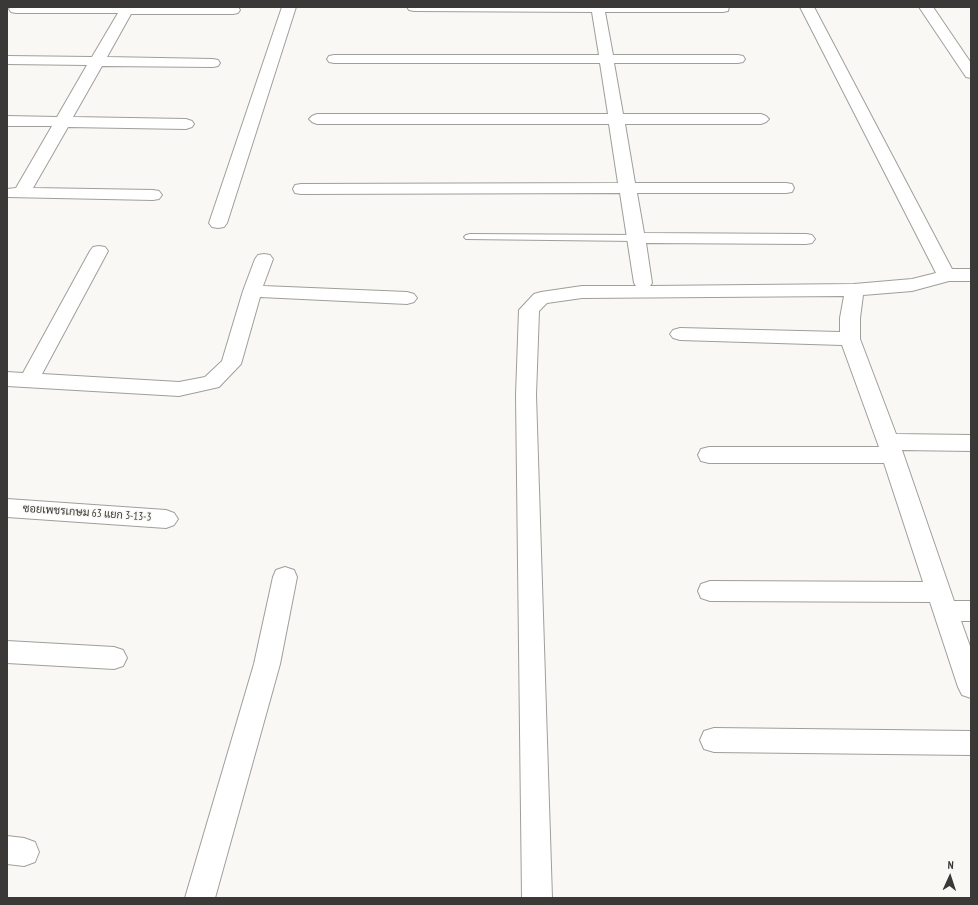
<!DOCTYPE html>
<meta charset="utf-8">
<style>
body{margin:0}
#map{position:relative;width:978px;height:905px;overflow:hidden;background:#faf8f5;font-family:"PT Sans Narrow",sans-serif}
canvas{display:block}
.frame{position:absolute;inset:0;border:8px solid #3a3938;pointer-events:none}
.north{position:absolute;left:930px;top:857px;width:40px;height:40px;-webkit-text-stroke:3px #faf8f5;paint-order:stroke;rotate:3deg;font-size:11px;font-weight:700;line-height:16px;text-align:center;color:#3a3938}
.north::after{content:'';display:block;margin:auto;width:14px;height:18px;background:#3a3938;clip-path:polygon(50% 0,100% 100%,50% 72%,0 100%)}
</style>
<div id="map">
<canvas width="978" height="905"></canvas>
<div class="frame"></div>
<div class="north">N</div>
</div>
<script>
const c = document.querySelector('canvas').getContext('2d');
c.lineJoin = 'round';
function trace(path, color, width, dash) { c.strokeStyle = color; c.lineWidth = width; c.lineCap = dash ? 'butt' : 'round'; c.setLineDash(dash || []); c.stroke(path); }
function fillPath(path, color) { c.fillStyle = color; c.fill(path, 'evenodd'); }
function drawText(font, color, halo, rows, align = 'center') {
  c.font = font + ' "PT Sans Narrow",Sarabun,sans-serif'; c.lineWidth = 3; c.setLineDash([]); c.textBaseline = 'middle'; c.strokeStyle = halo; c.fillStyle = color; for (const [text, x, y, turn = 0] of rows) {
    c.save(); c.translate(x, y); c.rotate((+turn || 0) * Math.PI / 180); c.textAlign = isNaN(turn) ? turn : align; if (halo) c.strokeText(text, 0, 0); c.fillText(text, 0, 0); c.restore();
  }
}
const lane = new Path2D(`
 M470,234L635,235L639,236L641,238L639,240L635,241L466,239L464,237L466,235Z`);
const street = new Path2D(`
 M11,7H238L240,10L238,13L233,14H131L107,57L213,59L218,60L220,63L218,66L213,67L102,66L73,117L186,119L192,121L194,124L192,127L186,129L68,127L33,188L153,190L159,191L162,195L159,199L153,200L7,197V189L16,188L52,126H7V116L57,117L87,65L7,64V56L92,57L118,13H16L11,12L9,9Z
 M282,7H296L227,223L224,227L218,228L212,227L209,223Z
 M407,7H729L728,11L723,12H605L613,55H738L743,56L745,59L743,62L738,63H614L623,114H761L766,116L769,119L766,122L761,124H625L635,183H786L792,184L794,188L792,192L786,193H637L644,233L806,234L812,235L815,239L812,243L806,244L646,243L652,283L650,286L854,284L912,279L936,273L800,7H814L952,269H971V281H949L912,291L863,295L860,318V339L896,434L971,435V451L902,450L954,601H971V621H961L971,649V698L962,695L958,687L930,602L710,601L701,598L698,591L701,584L710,581L923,582L884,463H709L701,461L698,455L701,449L709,447H879L842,345L680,340L673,338L670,334L673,330L680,328L840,332V318L844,296L582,298L547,303L539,311L536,395L552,898H522L516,395L519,310L534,294L541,292L582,286H636L634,283L620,193L301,194L295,193L293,189L295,185L301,184L618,183L609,124H317L312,122L309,119L312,116L317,114H608L600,63H334L329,62L327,59L329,56L334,55H599L592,12L414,11L409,10Z
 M919,7H933L971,63V78L966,77Z
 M99,246L105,247L108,251L42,374L179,382L205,377L222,361L243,291L255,259L258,255L264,254L270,255L273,259L263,286L407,292L414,294L417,298L414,302L407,304L260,297L241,364L219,387L179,396L7,386V372L23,373L90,251L93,247Z
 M7,499L166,510L174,513L178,519L174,525L166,528L7,517Z
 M285,567L294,570L297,577L280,664L215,898H185L254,664L273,577L276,570Z
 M7,641L114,647L123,650L127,658L123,666L114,669L7,663Z
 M714,728L971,731V755L714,752L704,749L700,740L704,731Z
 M7,836L24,838L35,842L39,852L35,862L24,866L7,864Z`);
trace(lane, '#a09e9b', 2);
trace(street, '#a09e9b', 2);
fillPath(lane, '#fff');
fillPath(street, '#fff');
drawText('11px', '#3a3938', '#faf8f5', [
 ["ซอยเพชรเกษม 63 แยก 3-13-3",87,513,4]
]);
</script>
